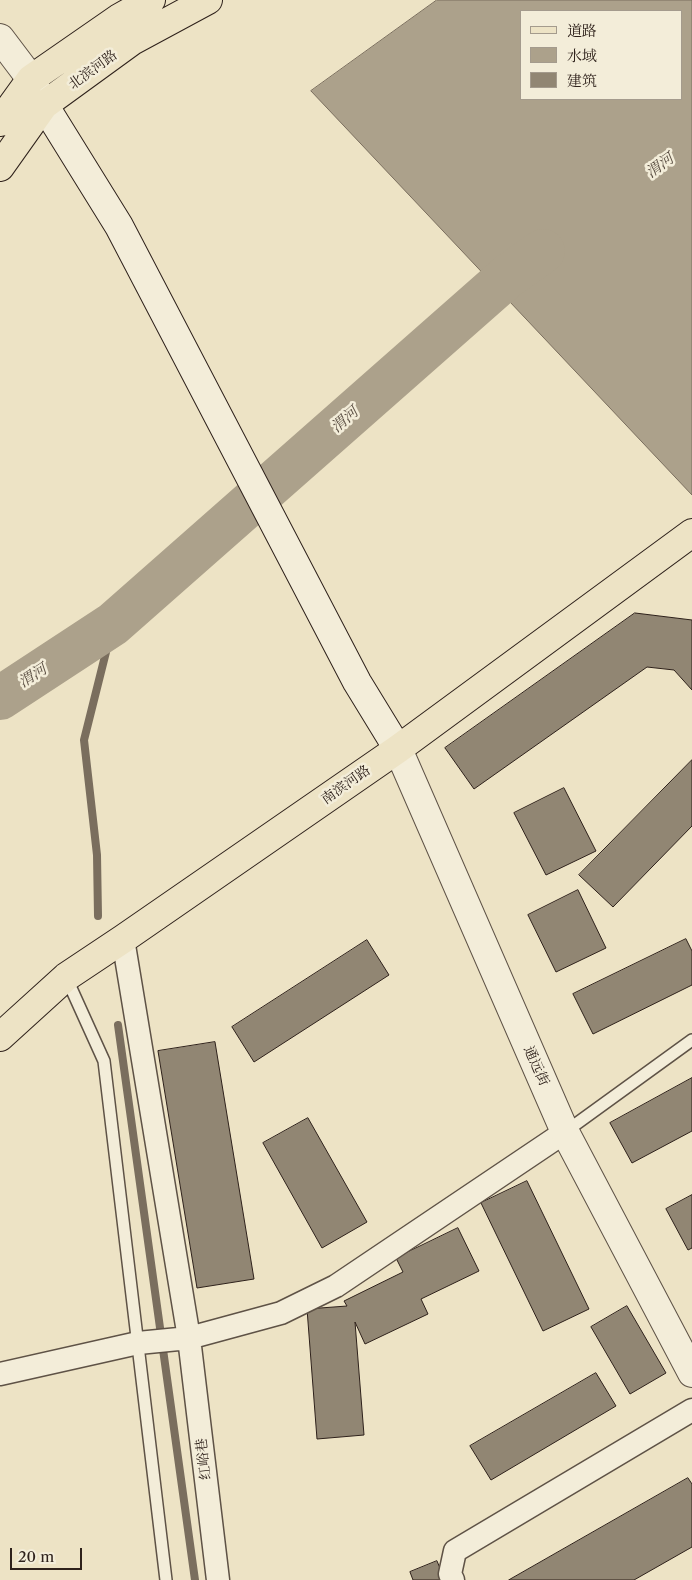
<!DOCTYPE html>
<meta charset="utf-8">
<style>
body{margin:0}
#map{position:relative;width:692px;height:1580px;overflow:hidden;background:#ede3c5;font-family:"Libre Caslon Text","Noto Serif SC",serif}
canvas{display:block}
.legend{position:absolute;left:520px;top:10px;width:162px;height:90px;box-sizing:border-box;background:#f3edd9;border:1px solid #a49b8d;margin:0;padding:6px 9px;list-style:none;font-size:15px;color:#2e211b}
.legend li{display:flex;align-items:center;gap:10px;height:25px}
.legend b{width:25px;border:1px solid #a49b8d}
.scale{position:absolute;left:10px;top:1548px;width:72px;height:22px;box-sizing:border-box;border:2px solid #2e211b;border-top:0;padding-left:6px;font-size:15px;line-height:18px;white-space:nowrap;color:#2e211b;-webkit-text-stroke:4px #f3edd9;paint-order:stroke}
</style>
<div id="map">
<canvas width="692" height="1580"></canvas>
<ul class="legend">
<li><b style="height:6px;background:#ede3c5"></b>道路</li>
<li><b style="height:14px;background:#aca18b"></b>水域</li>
<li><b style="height:14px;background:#918673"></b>建筑</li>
</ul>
<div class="scale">20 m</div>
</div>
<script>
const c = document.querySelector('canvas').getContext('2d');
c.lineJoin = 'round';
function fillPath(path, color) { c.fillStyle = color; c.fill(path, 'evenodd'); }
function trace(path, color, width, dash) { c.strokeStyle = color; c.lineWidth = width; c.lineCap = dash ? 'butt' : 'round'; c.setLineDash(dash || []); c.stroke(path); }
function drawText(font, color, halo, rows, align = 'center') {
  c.font = font + ' "Libre Caslon Text","Noto Serif SC",serif'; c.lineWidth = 5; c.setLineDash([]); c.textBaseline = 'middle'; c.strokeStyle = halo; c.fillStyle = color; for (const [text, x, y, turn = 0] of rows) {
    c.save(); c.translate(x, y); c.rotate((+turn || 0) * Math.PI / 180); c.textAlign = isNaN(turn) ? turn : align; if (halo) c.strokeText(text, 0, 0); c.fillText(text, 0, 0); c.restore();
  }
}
const water = new Path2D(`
 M437,0H692V495L311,91ZM681,11V99H521V11Z`);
fillPath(water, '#aca18b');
trace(water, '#7a6e5e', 1);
trace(new Path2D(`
 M98,916L97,855L84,740L113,624
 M118,1025L195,1580`), '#7a6e5e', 8);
trace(new Path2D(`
 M0,698L113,624L508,276L543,251`), '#aca18b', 44);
const building = new Path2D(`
 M635,613L692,620V690L674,670L647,667L474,789L445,748Z
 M692,760V826L613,907L579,875Z
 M564,788L596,851L546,875L514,813Z
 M578,890L606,948L556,972L528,915Z
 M686,939L692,951V985L593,1034L573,994Z
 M367,940L389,975L254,1062L232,1027Z
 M215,1042L254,1279L197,1288L158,1051Z
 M692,1078V1131L632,1163L610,1123Z
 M308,1118L367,1222L322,1248L263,1143Z
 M527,1181L589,1309L543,1331L481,1203Z
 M692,1195V1248L688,1250L666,1209Z
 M458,1228L479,1271L421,1299L428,1314L365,1344L355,1322L364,1435L317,1439L307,1309L347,1306L344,1301L403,1272L396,1258Z
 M627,1306L666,1373L630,1394L591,1327Z
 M596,1373L616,1406L491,1480L470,1446Z
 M688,1478L692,1484V1547L634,1580H509Z
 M437,1561L445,1580H413L410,1572Z`);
fillPath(building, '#918673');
trace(building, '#2e211b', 1);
const service = new Path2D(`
 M66,977L104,1061L166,1580
 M565,1132L692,1040`);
const minor = new Path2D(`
 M123,939L189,1338L218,1580
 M0,1374L138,1343L189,1338L281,1313L336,1286L565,1132
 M453,1580L450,1574L455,1551L692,1410`);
const tertiary = new Path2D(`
 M0,38L31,79L42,101
 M398,749L565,1132L692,1373`);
const secondary = new Path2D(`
 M44,105L119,226L357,682L398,749`);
const primary = new Path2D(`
 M0,1037L66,977L123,939L398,749L692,533`);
const trunk = new Path2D(`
 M0,122L31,79L119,18L151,0
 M0,167L44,105L132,41L208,0`);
trace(service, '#5e5246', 14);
trace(minor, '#5e5246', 25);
trace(tertiary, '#5e5246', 30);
trace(secondary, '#2e211b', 30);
trace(primary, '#2e211b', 30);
trace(trunk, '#2e211b', 30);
trace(service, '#f3edd9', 11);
trace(minor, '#f3edd9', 22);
trace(tertiary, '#f3edd9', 28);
trace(secondary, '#f3edd9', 28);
trace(primary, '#ede3c5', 28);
trace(trunk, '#ede3c5', 28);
drawText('14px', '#2e211b', '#f3edd9', [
 ["北滨河路",93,70,-36],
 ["南滨河路",346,785,-35],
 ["通远街",536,1066,66],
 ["红峪巷",204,1459,-97]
]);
drawText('italic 15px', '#5a4e42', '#f3edd9', [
 ["渭河",660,166,-36],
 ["渭河",345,420,-41],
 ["渭河",33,676,-33]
]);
</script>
